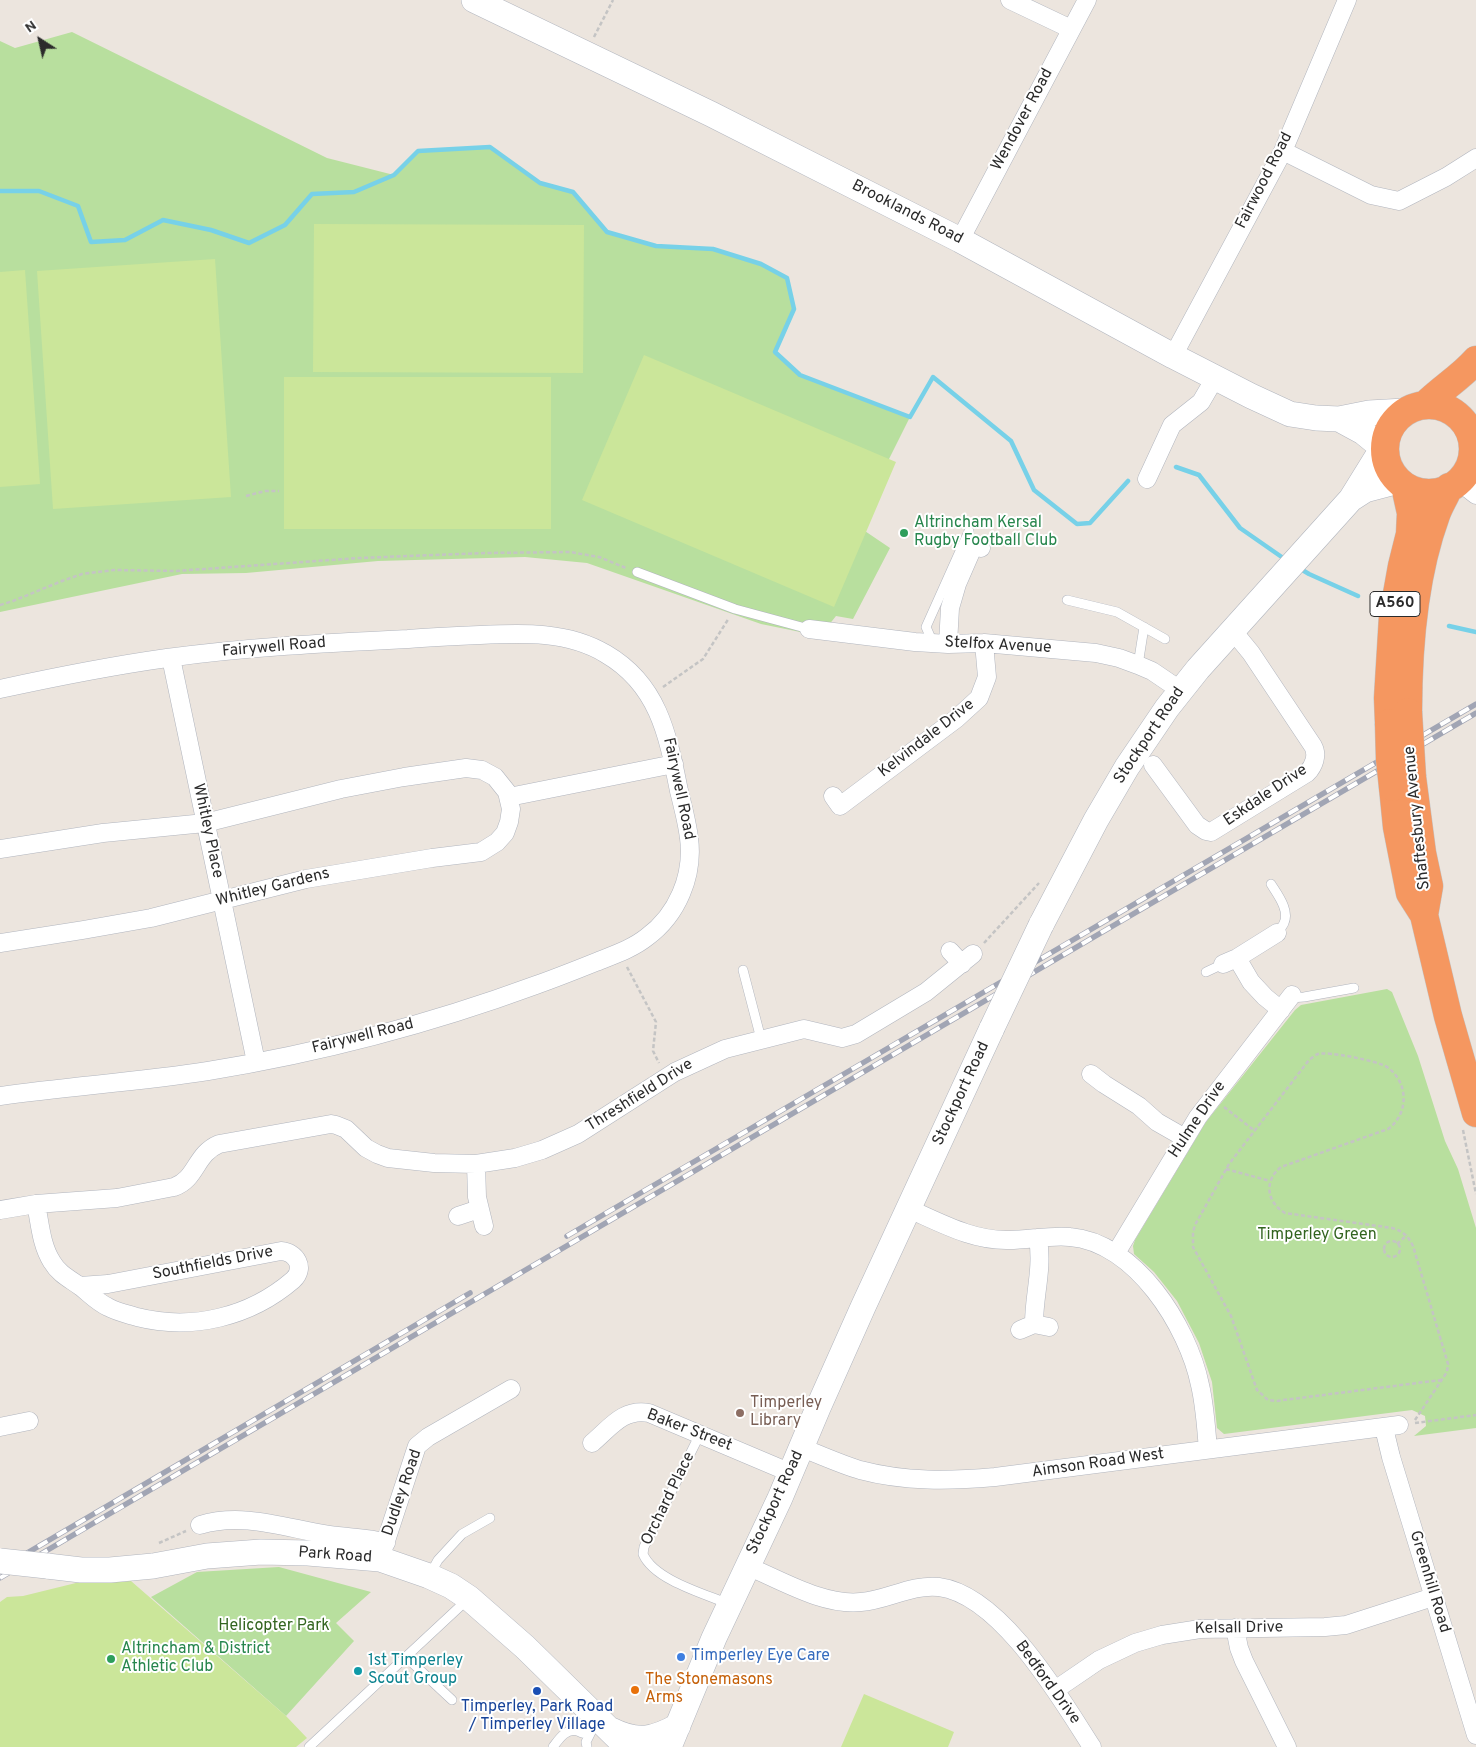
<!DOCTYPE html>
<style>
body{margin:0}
#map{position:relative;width:1476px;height:1747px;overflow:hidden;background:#ece5de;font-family:Overpass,sans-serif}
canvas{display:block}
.north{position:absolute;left:15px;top:15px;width:50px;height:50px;-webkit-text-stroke:4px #fff;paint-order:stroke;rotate:325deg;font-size:14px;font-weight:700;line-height:20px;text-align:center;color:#2b2b2b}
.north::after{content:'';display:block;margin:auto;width:18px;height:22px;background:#2b2b2b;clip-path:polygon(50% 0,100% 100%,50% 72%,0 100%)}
</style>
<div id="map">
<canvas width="1476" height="1747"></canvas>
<div class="north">N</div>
</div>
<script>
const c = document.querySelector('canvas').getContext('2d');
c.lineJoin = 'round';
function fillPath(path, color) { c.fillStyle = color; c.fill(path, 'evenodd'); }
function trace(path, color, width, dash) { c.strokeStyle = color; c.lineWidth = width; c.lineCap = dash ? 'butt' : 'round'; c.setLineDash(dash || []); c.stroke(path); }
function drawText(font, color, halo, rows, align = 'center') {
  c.font = font + ' Overpass,sans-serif'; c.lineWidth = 4; c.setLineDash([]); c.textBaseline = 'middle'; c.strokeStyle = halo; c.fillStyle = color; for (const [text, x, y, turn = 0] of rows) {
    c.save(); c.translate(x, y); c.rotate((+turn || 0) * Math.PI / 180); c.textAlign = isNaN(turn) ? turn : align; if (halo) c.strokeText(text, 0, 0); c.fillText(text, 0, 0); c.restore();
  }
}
fillPath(new Path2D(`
 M72,32L327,158L394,175L418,151L490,147L540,183L573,192L607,232L656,246L713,249L761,264L787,278L794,309L775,352L800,375L910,417L856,525L890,548L853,619L836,616L820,636L761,624L587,563L525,557L378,561L246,573L182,574L0,612V41L15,48Z
 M1387,989L1392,992L1418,1056L1445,1141L1458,1169L1476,1228V1428L1414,1436L1426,1426L1425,1416L1412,1410L1224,1434L1217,1428L1212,1382L1199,1343L1177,1301L1154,1272L1134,1254L1133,1246L1135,1240L1206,1122L1295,1010L1301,1005Z
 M279,1567L371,1592L336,1623L354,1641L286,1716L151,1597L197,1572Z`), '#b8df9e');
fillPath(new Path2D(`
 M314,224L584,225L583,373L313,372Z
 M215,259L231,497L53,509L37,271Z
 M25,270L40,484L0,487V272Z
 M644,355L896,462L834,607L582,500Z
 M284,377H551V529H284Z
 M84,1581L105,1583L131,1581L286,1716L307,1738L296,1747H0V1602L7,1597L23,1596Z
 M864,1694L954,1732L948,1747H841Z`), '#cbe69a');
trace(new Path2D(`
 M0,191H39L78,206L91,242L125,240L163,220L211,230L249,243L285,225L312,194L354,192L394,175L418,151L490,147L540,183L573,192L607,232L656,246L713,249L761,264L787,278L794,309L775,352L800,375L910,417L933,377L1011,441L1034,490L1077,524L1090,523L1128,481
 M1176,467L1199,475L1240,528L1286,560
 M1299,568L1309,574L1358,596
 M1449,626L1476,632`), '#77d1e8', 4.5);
const lane = new Path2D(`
 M637,572L735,609L809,629
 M1067,600L1117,612L1165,639
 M933,643L926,627L969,531
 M1138,665L1144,627
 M1271,884C1277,894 1290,910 1284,923C1283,926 1279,930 1277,933
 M743,970L761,1039
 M1206,972L1223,964
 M1290,998L1304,997L1354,988
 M700,1434L644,1547L643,1554C654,1580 705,1594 729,1604
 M429,1576L438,1560L462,1534L490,1518
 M406,1657L452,1700
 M309,1747L468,1599
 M553,1747C559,1739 566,1728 577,1731C583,1733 584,1735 589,1733
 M587,1747L586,1742L591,1732`);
const street = new Path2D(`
 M1010,0L1071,29
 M1283,151L1371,195L1399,201L1446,177L1476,158
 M960,240L1087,0
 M1173,356L1283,151L1347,0
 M1147,479L1172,425L1201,402L1215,378
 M1458,481L1476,495
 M809,629L915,642L948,644L984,643L1096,653L1119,658L1138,665L1152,671L1180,690
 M948,644L950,608L957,584L974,545L981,548
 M171,658L256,1062
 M0,689C55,677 110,666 167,658C246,647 327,643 408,639C432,637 456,636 480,635C523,633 568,631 606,654C659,685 668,736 679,791C683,807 687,822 689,838C694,876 677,915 647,937C632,949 613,955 596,962C576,970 556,978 536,985C430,1024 319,1053 208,1071C139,1082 69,1086 0,1096
 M1153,765L1197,825L1206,831L1211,832L1307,773C1314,766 1318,755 1313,746L1251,653L1233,631
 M833,796L840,806L956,719L979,698L987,677L984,643
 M509,797L674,764
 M0,849L103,833L205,823L341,789L404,777L466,768L482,770L495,777L507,792L511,809L509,822L505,833L497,842L481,852L432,858L306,879L151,918L83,930L0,943
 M950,951L962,964
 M1237,958L1251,982L1265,997L1281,1010
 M1223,964L1237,958L1277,933
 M1091,1074L1104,1084L1139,1106L1157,1122L1185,1138
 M476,1164L477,1197L484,1226
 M36,1204C40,1223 41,1245 52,1262C59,1274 70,1279 81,1287C90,1294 97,1302 108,1307C117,1312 127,1314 137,1317C192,1331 250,1317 293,1280C306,1268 296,1252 281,1251L108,1284L80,1286
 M909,1209C941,1223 973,1241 1009,1240C1029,1240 1050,1235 1070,1237C1135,1242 1188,1326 1200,1385C1205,1406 1206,1428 1208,1449
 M0,1210L36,1204L117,1198L174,1187C197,1179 195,1154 219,1144L331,1124L336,1125L346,1129L366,1148L377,1154L388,1158L434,1163L476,1164L515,1158L542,1150L578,1134L675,1072L725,1049L804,1029L842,1038L856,1034L926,992L973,954
 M458,1216L479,1209
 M1116,1253L1198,1117L1292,995
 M1034,1324C1034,1294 1043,1270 1038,1238
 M1020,1330L1034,1324L1049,1327
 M0,1427L29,1421
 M1384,1428L1391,1457L1476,1735
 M592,1443C610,1428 623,1408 649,1413L791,1473
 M802,1448C821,1455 840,1464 860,1470C905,1482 950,1481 995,1477L1399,1425
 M200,1525C243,1512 285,1528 329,1535C348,1538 368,1537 386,1543
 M380,1559L417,1446L428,1437L511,1389
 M747,1566C781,1580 823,1606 861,1602C888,1600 911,1584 939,1587C1001,1595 1061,1699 1092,1747
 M1235,1628L1239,1648L1244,1661L1287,1747
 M1055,1690L1099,1660L1135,1643L1162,1635L1200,1629L1325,1627L1346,1625L1433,1597`);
const secondary = new Path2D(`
 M474,0L711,114L960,240L1173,356L1251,396L1290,414L1316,418L1339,419L1369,413L1405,411
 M1351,499L1365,490L1399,481
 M1041,925L1096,820L1127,767L1167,708L1198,669L1351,499L1377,457L1385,450L1363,432L1339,419
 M47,1566L81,1570H110L153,1566L207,1556L261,1552L308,1553L380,1559L429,1576L451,1586L469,1598L525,1647L627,1747
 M611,1730C637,1743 653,1740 678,1726
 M669,1747L714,1638L780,1498L818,1408L863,1307L992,1028`);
const highway = new Path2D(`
 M1425,405C1441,389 1461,377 1476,360
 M1385 449a44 44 0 1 1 88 0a44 44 0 1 1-88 0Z
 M1408,712C1408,649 1414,575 1436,515C1439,506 1445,497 1449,487
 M1389,723L1388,698L1393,616L1402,566L1410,534L1411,513L1405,486
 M1412,777L1422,853L1429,886L1424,915L1448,1016L1476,1113
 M1393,787L1397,827L1410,893L1424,915`);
trace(lane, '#b1b5be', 10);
trace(street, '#b1b5be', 19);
trace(secondary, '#b1b5be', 26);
trace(highway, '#c4c4c4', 29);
trace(new Path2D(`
 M594,37L613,0
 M246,496L265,491H279
 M0,605L13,601L62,581L82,574L114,570L176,571L359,558L486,553L570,552L599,557L626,568
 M663,687L703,659L729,618
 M984,943L1039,883
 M627,967L656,1022L653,1051L659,1063
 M1224,1107L1255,1131
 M1463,1130L1476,1194
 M1226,1169L1270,1181
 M1384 1249a8 8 0 1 1 16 0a8 8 0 1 1-16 0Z
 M1397,1244L1407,1235
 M1415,1420L1447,1372L1448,1364L1413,1246C1408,1236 1403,1231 1392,1228L1285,1213C1266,1202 1264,1180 1281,1167L1388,1129C1409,1114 1409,1082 1387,1067C1378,1061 1328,1051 1318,1054C1315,1055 1312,1058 1309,1060L1229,1164L1195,1225L1193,1232V1247L1231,1316L1257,1390L1268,1400L1276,1401L1441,1380
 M1415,1423L1476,1415
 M159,1543L186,1531`), '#c4c4c4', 2.5, [4, 2.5]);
trace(lane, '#fff', 9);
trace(street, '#fff', 18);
trace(secondary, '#fff', 25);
trace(highway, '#f59760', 28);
const rail = new Path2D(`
 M567,1236L1476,704
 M0,1569L470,1293
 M0,1578L1476,713`);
trace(rail, '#a1a5b4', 5.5);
trace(rail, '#fff', 4, [11]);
const secondaryBridge = new Path2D(`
 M992,1028L1041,925
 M0,1561L47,1566`);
const highwayBridge = new Path2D(`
 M1408,712L1412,777
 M1389,723L1390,760L1393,787`);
trace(secondaryBridge, '#b1b5be', 26, []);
trace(highwayBridge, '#c4c4c4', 29, []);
trace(secondaryBridge, '#fff', 25);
trace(highwayBridge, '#f59760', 28);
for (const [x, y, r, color] of [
 [904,533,5,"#2e9e5b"],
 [740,1413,5,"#8d6e63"],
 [681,1657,5,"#3f7fe0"],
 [111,1659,5,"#2e9e5b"],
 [358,1671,5,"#0f9aa8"],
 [635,1690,5,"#e8710a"],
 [537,1691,5,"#1a4fb4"]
]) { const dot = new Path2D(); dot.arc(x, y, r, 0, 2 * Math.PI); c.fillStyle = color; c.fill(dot); trace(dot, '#fff', 2); }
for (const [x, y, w] of [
 [1395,604,50]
]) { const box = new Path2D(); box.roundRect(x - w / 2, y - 12.5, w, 25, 4); c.fillStyle = '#fff'; c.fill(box); trace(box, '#2b2b2b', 1); }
drawText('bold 15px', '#2b2b2b', null, [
 ["A560",1395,604]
]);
drawText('16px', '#2b2b2b', '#fff', [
 ["Wendover Road",1023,120,-62],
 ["Fairwood Road",1265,181,-63],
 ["Brooklands Road",907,213,27],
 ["Stelfox Avenue",998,646,3],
 ["Fairywell Road",274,648,-5],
 ["Stockport Road",1150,736,-56],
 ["Kelvindale Drive",927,739,-38],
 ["Fairywell Road",678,789,78],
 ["Eskdale Drive",1266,796,-34],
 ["Shaftesbury Avenue",1418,818,-96],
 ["Whitley Place",207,831,78],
 ["Whitley Gardens",273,888,-14],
 ["Fairywell Road",363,1037,-14],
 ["Stockport Road",962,1094,-65],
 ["Threshfield Drive",640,1096,-32],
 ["Hulme Drive",1198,1120,-56],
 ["Southfields Drive",213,1264,-11],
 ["Baker Street",689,1431,21],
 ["Aimson Road West",1098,1464,-8],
 ["Dudley Road",403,1493,-71],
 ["Orchard Place",669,1499,-64],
 ["Stockport Road",776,1503,-65],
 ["Park Road",335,1556,4],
 ["Greenhill Road",1429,1582,73],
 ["Kelsall Drive",1239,1629,-1],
 ["Bedford Drive",1047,1683,54]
]);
drawText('16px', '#27864d', '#fff', [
 ["Altrincham Kersal",914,524],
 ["Rugby Football Club",914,542],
 ["Altrincham & District",121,1650],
 ["Athletic Club",121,1668]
], 'left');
drawText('16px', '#32641f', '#fff', [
 ["Timperley Green",1317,1236],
 ["Helicopter Park",274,1627]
]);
drawText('16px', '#785e54', '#fff', [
 ["Timperley",750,1404],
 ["Library",750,1422]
], 'left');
drawText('16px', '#366cbe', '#fff', [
 ["Timperley Eye Care",691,1657]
], 'left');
drawText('16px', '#0d838f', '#fff', [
 ["1st Timperley",368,1662],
 ["Scout Group",368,1680]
], 'left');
drawText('16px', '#c56008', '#fff', [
 ["The Stonemasons",645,1681],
 ["Arms",645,1699]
], 'left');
drawText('16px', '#164399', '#fff', [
 ["Timperley, Park Road",537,1708],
 ["/ Timperley Village",537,1726]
]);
</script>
